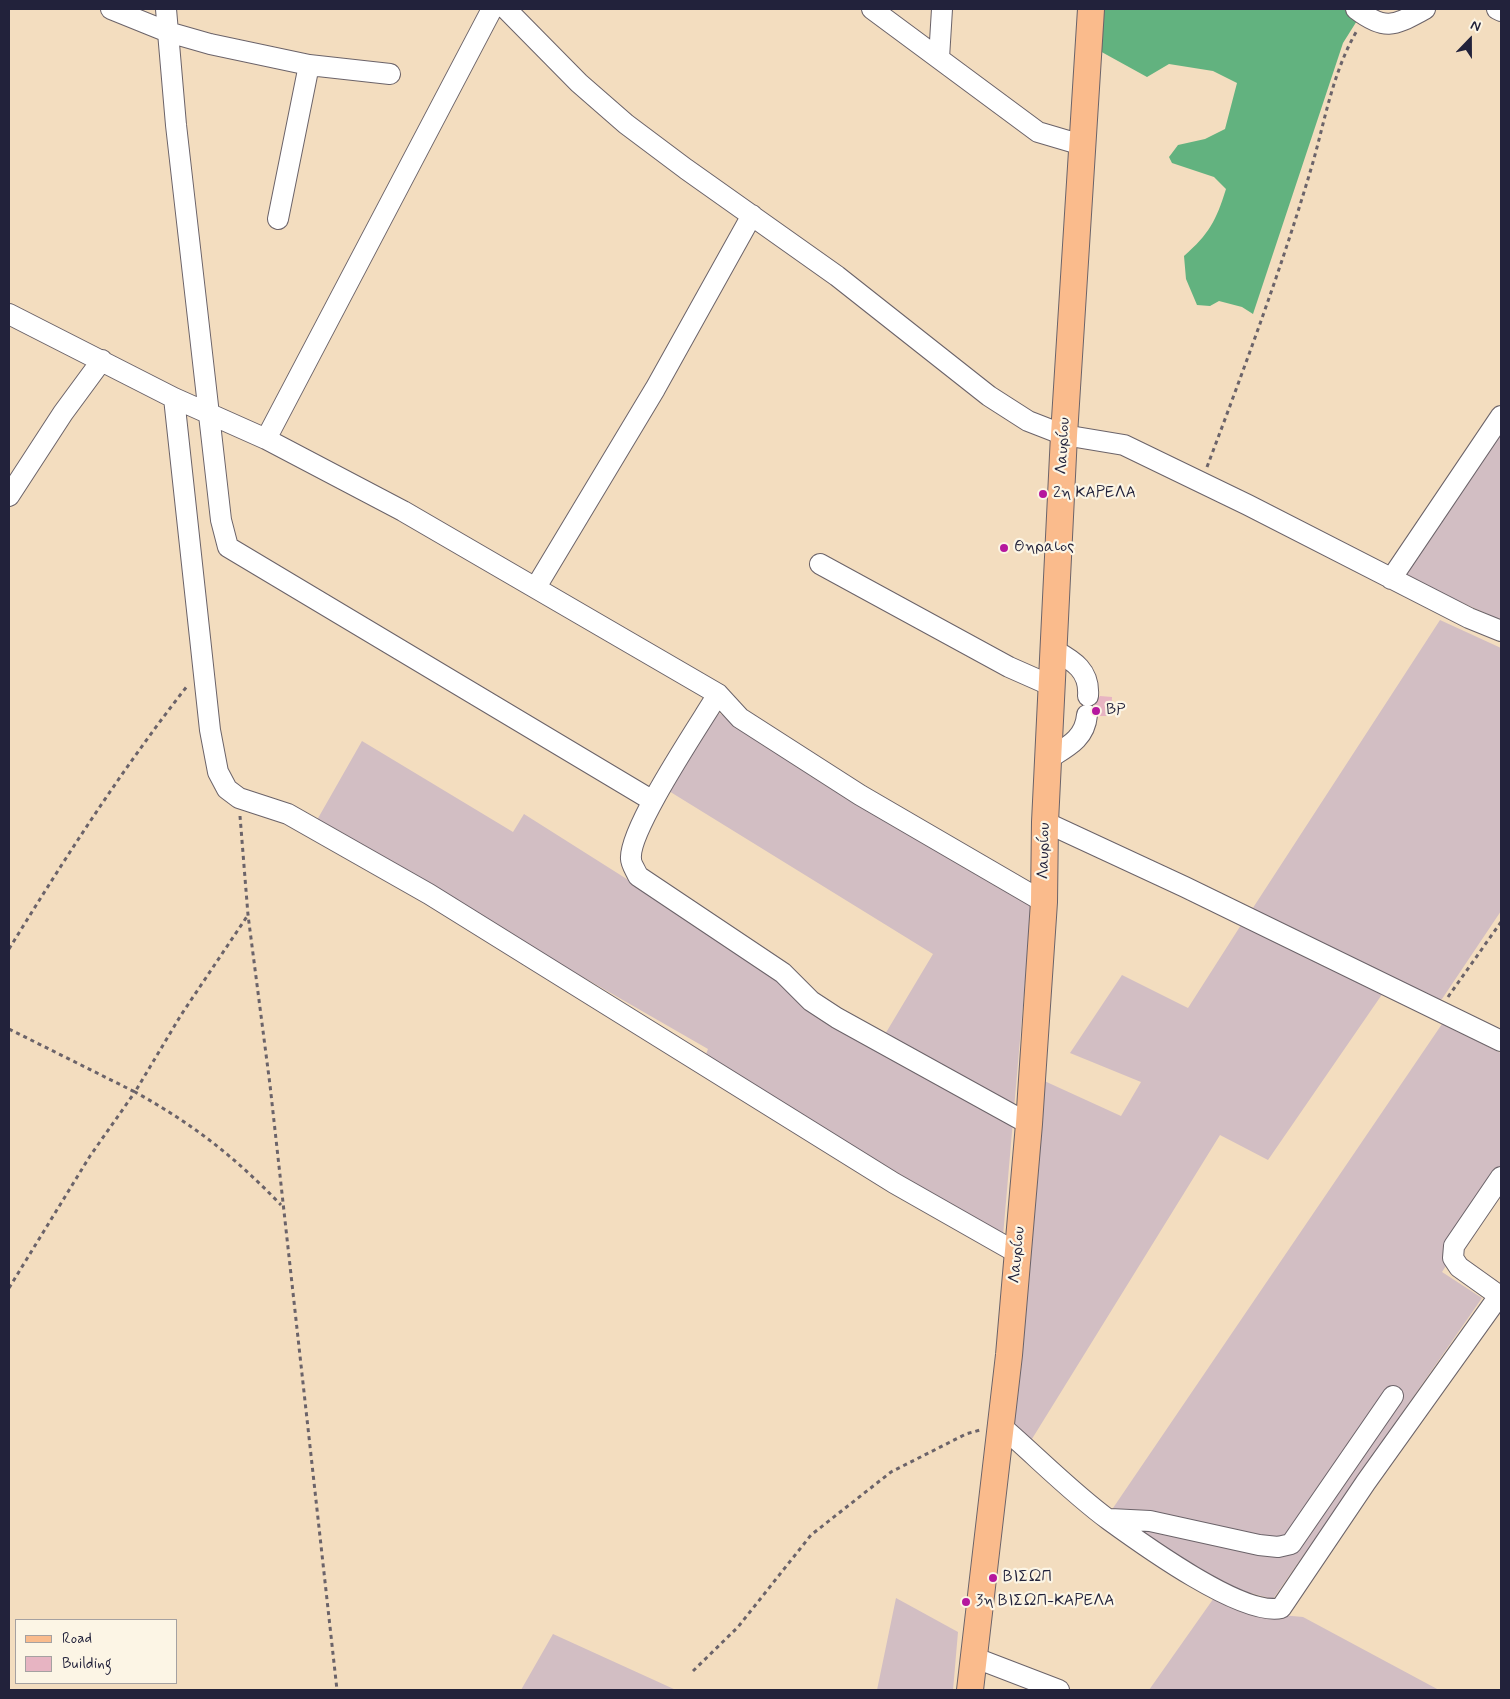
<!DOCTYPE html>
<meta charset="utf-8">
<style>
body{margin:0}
#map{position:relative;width:1510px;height:1699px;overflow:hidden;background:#f3ddbf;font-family:Mynerve,sans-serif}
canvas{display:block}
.frame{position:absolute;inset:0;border:10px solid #22223b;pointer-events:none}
.legend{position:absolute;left:15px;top:1619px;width:162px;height:65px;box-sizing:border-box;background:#fcf5e5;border:1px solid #a5a1a1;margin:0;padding:6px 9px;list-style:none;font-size:15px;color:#22223b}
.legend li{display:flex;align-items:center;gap:10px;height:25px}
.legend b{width:25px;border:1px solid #a5a1a1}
.north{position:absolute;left:1445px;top:15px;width:50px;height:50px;-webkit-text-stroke:4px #fcf5e5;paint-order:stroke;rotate:22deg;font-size:14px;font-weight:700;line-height:20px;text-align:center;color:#22223b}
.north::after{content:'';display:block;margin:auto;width:18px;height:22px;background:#22223b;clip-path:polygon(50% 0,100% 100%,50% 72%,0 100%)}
</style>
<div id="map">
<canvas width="1510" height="1699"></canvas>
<div class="frame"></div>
<ul class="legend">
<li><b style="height:6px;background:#fabb8c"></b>Road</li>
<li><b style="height:14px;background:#e7b4c2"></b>Building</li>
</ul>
<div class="north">N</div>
</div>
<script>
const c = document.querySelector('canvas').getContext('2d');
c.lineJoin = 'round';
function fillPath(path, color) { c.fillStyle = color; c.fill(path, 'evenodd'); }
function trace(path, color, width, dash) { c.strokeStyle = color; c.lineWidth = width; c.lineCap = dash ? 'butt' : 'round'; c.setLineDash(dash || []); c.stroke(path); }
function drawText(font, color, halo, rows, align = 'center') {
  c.font = font + ' Mynerve,sans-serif'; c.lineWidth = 4.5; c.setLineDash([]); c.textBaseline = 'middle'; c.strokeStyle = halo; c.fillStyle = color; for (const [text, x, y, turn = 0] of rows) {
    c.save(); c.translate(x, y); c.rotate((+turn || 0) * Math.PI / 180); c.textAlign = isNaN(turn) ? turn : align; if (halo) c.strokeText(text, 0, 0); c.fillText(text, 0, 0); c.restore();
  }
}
fillPath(new Path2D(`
 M1501,424V620L1398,574Z
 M1440,620L1501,648V911L1442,999L1428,1000L1249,914Z
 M714,710L1032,901L1003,1236L705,1057L708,1049L461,907L317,820L362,741L513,832L524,814L780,976L878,1046L933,954L664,788Z
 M1241,925L1383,993L1268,1160L1220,1135L1027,1447L1012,1434L1040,1079L1121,1116L1141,1082L1070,1053L1122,975L1188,1008Z
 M1442,1024L1501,1053V1181L1442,1272L1482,1298L1273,1599L1224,1586L1111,1511Z
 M1216,1595L1281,1615L1303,1617L1439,1690H1149Z
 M896,1598L958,1632L953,1690H877Z
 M553,1634L676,1690H521Z`), '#d2bec3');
fillPath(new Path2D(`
 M1100,9H1347L1360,16L1343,43L1253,314L1242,307L1219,301L1210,306L1197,305L1186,279L1184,256C1209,234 1216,221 1226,189L1214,177L1172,163L1169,157L1178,145L1205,139L1225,129L1237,83L1213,71L1169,64L1147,77L1098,50Z`), '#62b27f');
fillPath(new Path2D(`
 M1100,696L1112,697L1111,716H1099L1094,706Z`), '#e7b4c2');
const minor = new Path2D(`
 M111,9L168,32L210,44L309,65
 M166,9L176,125L221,520L228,547L653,801
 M506,9L579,83L626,124L686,169L837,276L989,396L1028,421L1064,435L1124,445L1248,505L1469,618L1501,631
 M872,9L1038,132L1082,145
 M1356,9C1386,32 1395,25 1425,9
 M1497,9L1501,11
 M939,58L942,9
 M278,219L309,65L390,74
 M9,314L174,398
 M266,439L492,9
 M9,496L63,413L102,360
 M820,564L1009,667L1052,686
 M1391,579L1501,416
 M536,587L655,389L752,215
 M1054,650C1074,661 1090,671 1088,696
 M718,694C700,724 628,830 631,859C631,864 636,871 638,876L783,973L811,1001L837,1018L1029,1124
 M1048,759C1067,747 1085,739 1087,715
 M1045,822L1185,887L1501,1041
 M1501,1177L1454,1246L1453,1258L1459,1267L1501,1297
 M1019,1254L894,1183L429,894L288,814L239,798L227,789L218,772L210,730L174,398L266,439L403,511L718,694L740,718L860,795L1044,902
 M1000,1425C1035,1455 1072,1493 1109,1520C1142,1544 1243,1617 1281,1608L1366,1482L1499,1296
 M1110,1519L1150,1521L1259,1545L1278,1547L1291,1544L1393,1396
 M973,1657L1059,1690`);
const major = new Path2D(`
 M970,1690L1009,1355L1029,1124L1044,902L1045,822L1064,435L1091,9`);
trace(minor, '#6b6369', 22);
trace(major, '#6b6369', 28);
trace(new Path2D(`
 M1207,467C1244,369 1281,270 1311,169C1325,122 1332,72 1358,29
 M240,816L248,915L270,1085L337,1690
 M9,949C65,858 122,769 188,685
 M1448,997L1501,922
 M9,1029L135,1092L181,1015L248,915
 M9,1288L90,1156L135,1092C193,1124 235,1157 281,1205
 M693,1671L738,1627L811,1535L891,1472L966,1434L980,1430`), '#6b6369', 3, [4, 4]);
trace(minor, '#fff', 20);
trace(major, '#fabb8c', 26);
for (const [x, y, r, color] of [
 [1043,494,5,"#b5179e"],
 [1004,548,5,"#b5179e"],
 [1096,711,5,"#b5179e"],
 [993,1578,5,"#b5179e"],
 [966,1602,5,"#b5179e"]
]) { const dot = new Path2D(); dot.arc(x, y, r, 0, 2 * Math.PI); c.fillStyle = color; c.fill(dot); trace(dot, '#fcf5e5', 2); }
drawText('16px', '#22223b', '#fcf5e5', [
 ["Λαυρίου",1064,446,-87],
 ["Λαυρίου",1045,851,-89],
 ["Λαυρίου",1018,1255,-85]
]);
drawText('16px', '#22223b', '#fcf5e5', [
 ["2η ΚΑΡΕΛΑ",1053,494],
 ["Θηραιος",1014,548],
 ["BP",1106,711],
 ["ΒΙΣΩΠ",1003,1578],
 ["3η ΒΙΣΩΠ-ΚΑΡΕΛΑ",976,1602]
], 'left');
</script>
